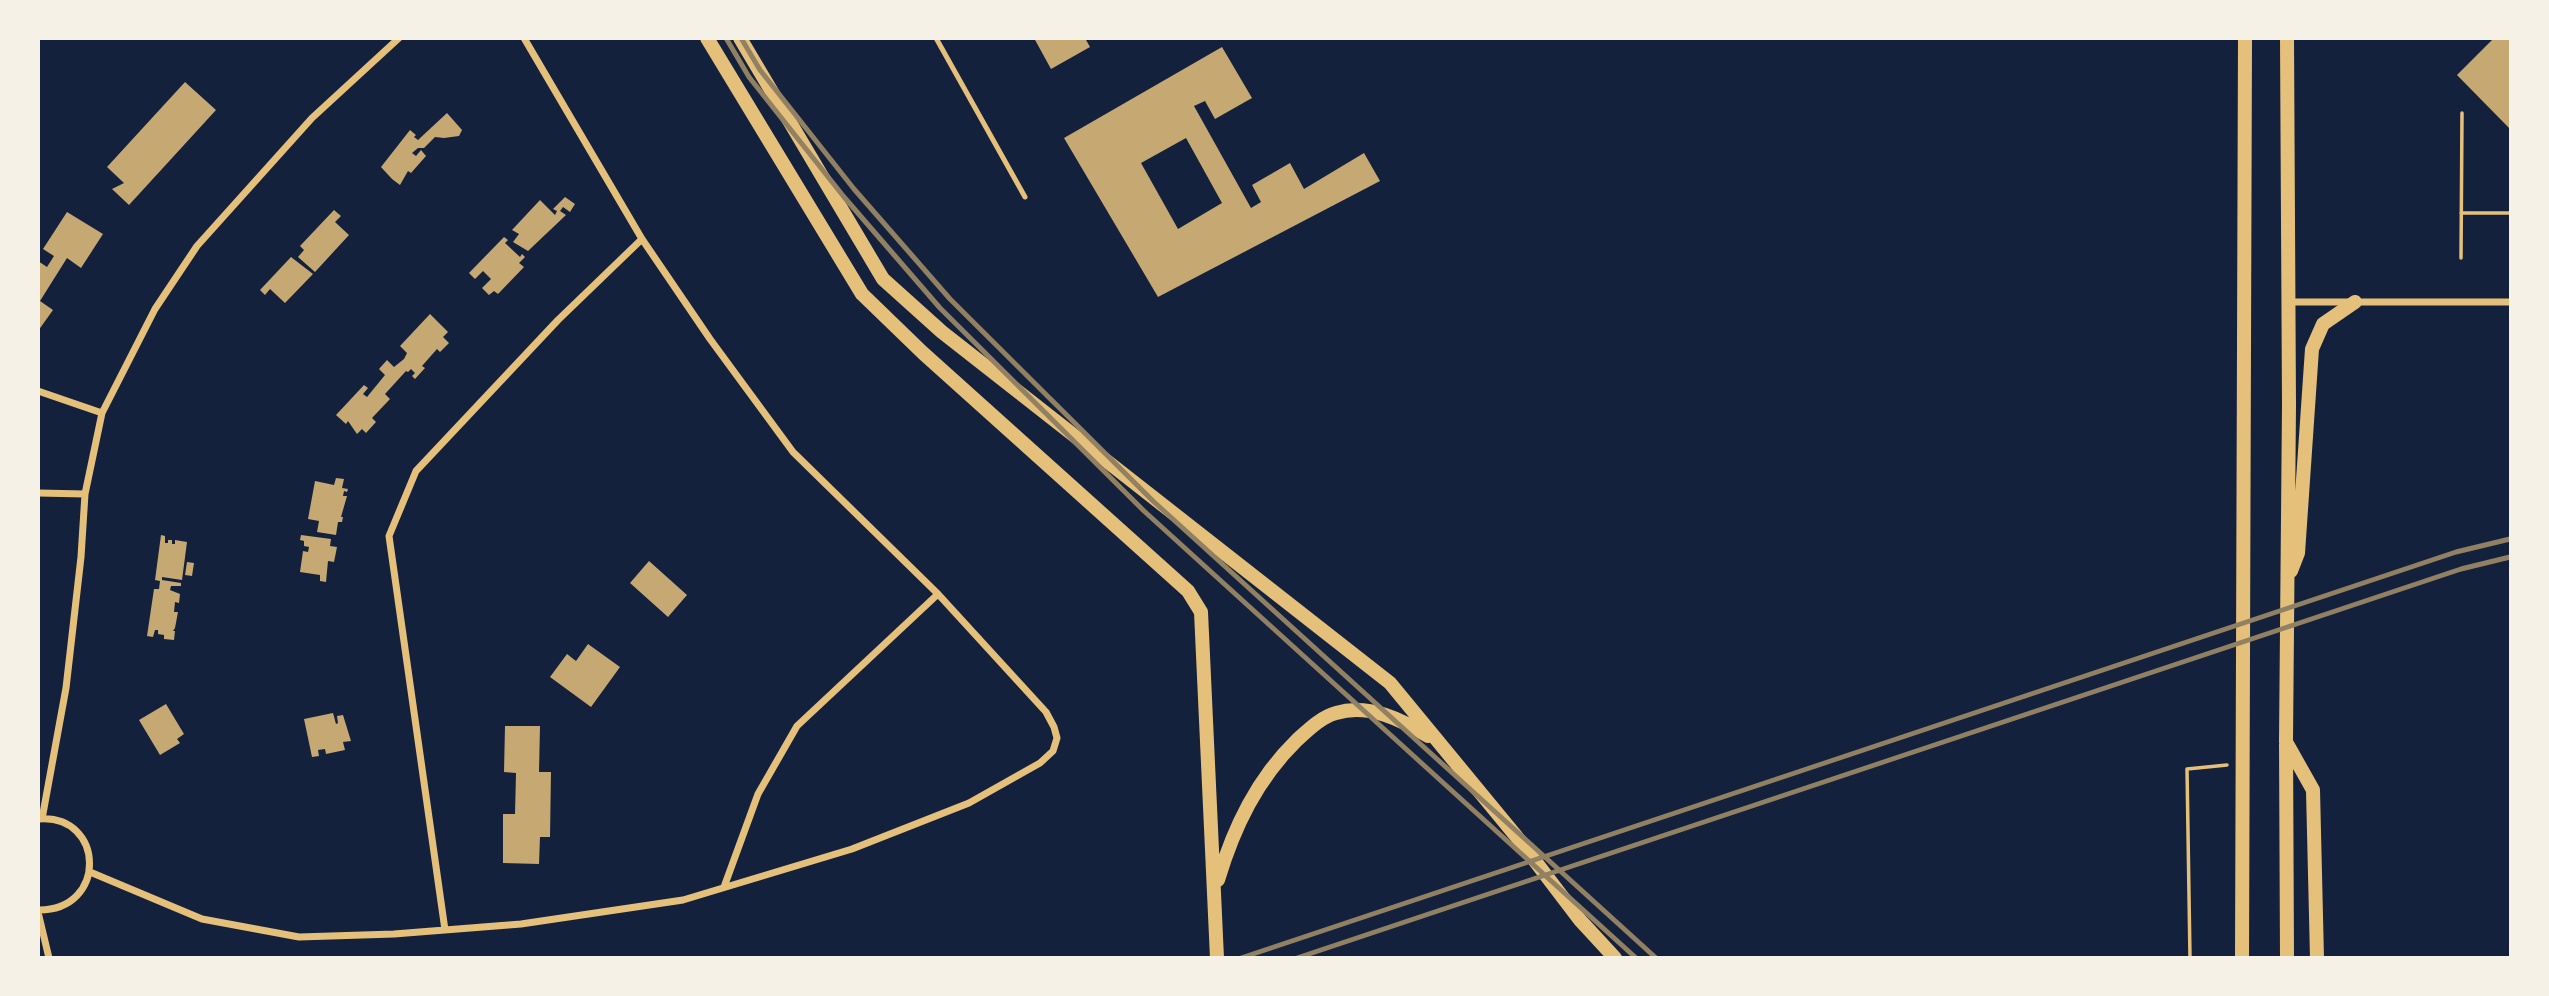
<!DOCTYPE html>
<style>
body{margin:0}
#map{position:relative;width:2549px;height:996px;overflow:hidden;background:#14213d;font-family:"Public Sans",sans-serif}
canvas{display:block}
.frame{position:absolute;inset:0;border:40px solid #f6f1e7;pointer-events:none}
</style>
<div id="map">
<canvas width="2549" height="996"></canvas>
<div class="frame"></div>
</div>
<script>
const c = document.querySelector('canvas').getContext('2d');
c.lineJoin = 'round';
function fillPath(path, color) { c.fillStyle = color; c.fill(path, 'evenodd'); }
function trace(path, color, width, dash) { c.strokeStyle = color; c.lineWidth = width; c.lineCap = dash ? 'butt' : 'round'; c.setLineDash(dash || []); c.stroke(path); }
fillPath(new Path2D(`
 M1034,38H1085L1090,47L1051,69Z
 M2494,38H2510V129L2457,75Z
 M1222,47L1252,98L1215,119L1205,101L1194,106L1251,208L1261,202L1252,185L1290,163L1304,189L1364,153L1380,181L1158,297L1064,138ZM1186,138L1222,203L1178,229L1141,163Z
 M185,82L216,110L129,205L112,189L124,183L107,167Z
 M447,113L462,130L459,136L444,138L435,137L424,148H418L412,153L416,156L421,150L426,156L411,173L408,171L400,185L392,179L381,167L410,130L416,135L414,137L418,140Z
 M565,197L575,204L570,212L563,207L560,211L566,215L528,251L513,242L519,234L512,230L540,200L555,215L557,211L553,209Z
 M334,210L341,216L335,222L349,235L315,272L298,257L304,250L300,246Z
 M67,212L103,234L81,268L67,258L40,301L53,310L38,331V261L47,267L54,256L43,249Z
 M504,237L508,240L505,243L520,257L522,254L525,257L519,263L524,267L498,294L494,291L489,295L482,288L491,279L483,271L475,279L469,273Z
 M291,257L313,274L285,303L270,289L265,295L260,290Z
 M430,314L448,332L443,337L449,343L440,352L437,349L422,366L425,368L415,379L412,376L415,373L411,369L408,372L406,371L385,394L390,399L372,418L376,422L366,433L362,429L357,434L348,421L346,424L336,415L364,385L368,388L363,394L367,397L385,375L379,369L387,360L394,367L404,359L407,353L400,346Z
 M336,478L344,479L342,488L348,489L347,492L344,491L343,496H347L341,517H343L342,522H338L336,535L317,532L319,521L308,519L315,481L334,485Z
 M161,535L165,536V543H168V540H172V544H175V540L187,542L182,580L162,577V580L181,583V586H171L170,590L180,594L179,603L175,602L174,612H178L175,628L173,631H175L174,640L164,639V635L158,634V630H155L153,637L147,636L154,589H159L160,581L155,580Z
 M301,535L331,539L330,546L337,547L334,562L328,561L326,582L320,581V575L300,572L303,551L308,552L309,547L304,546V541L300,540Z
 M649,561L687,595L668,617L630,583Z
 M187,562L194,563L192,576L185,575Z
 M588,644L620,667L591,707L550,677L567,654L576,661Z
 M166,704L184,734L177,739L180,743L160,755L139,720Z
 M333,713L336,724L338,723L337,716L343,715L351,741L343,742L345,750L326,754L325,749L318,750L319,756L312,757L304,719Z
 M505,726H540L539,772H551L550,837H540L539,864L503,863V814H515L516,773L504,772Z`), '#c6a872');
trace(new Path2D(`
 M2461,213H2510
 M2461,258L2462,113
 M2190,958L2187,769L2227,765`), '#e5c07b', 3.5);
trace(new Path2D(`
 M936,38L1025,197`), '#e5c07b', 5);
trace(new Path2D(`
 M2288,302H2510
 M38,391L102,413
 M38,493L85,494
 M42,819L66,688L81,557L85,494L102,413L155,309L197,246L312,118L399,38
 M90,872L202,919L299,937L394,934L521,924L683,900L852,849L969,803L1040,763L1053,751L1057,738L1054,727L1046,712L938,594L793,452L710,339L642,239L524,38
 M724,887L758,794L797,726L938,594
 M38,910C108,911 105,814 39,819
 M38,912L49,958
 M445,930L389,536L416,471L558,320L642,239`), '#e5c07b', 7);
trace(new Path2D(`
 M707,38L862,294L923,353L1188,591L1201,612L1217,958
 M740,38L883,279L942,332L1390,683L1516,836L1580,920L1615,958
 M2291,571L2298,553L2312,349L2323,324L2355,302
 M2286,742L2313,790L2317,958
 M1218,880C1234,827 1257,779 1297,740C1308,730 1321,717 1336,713C1369,703 1402,720 1428,736
 M2242,958L2245,38
 M2287,958L2286,741L2289,405L2287,38`), '#e5c07b', 14);
trace(new Path2D(`
 M726,38L749,77L844,197L940,308L1144,511L1636,958
 M741,38L760,70L854,189L950,299L1153,501L1656,958
 M1241,958L2456,552L2510,539
 M1297,958L2461,569L2510,557`), '#918062', 5);
</script>
